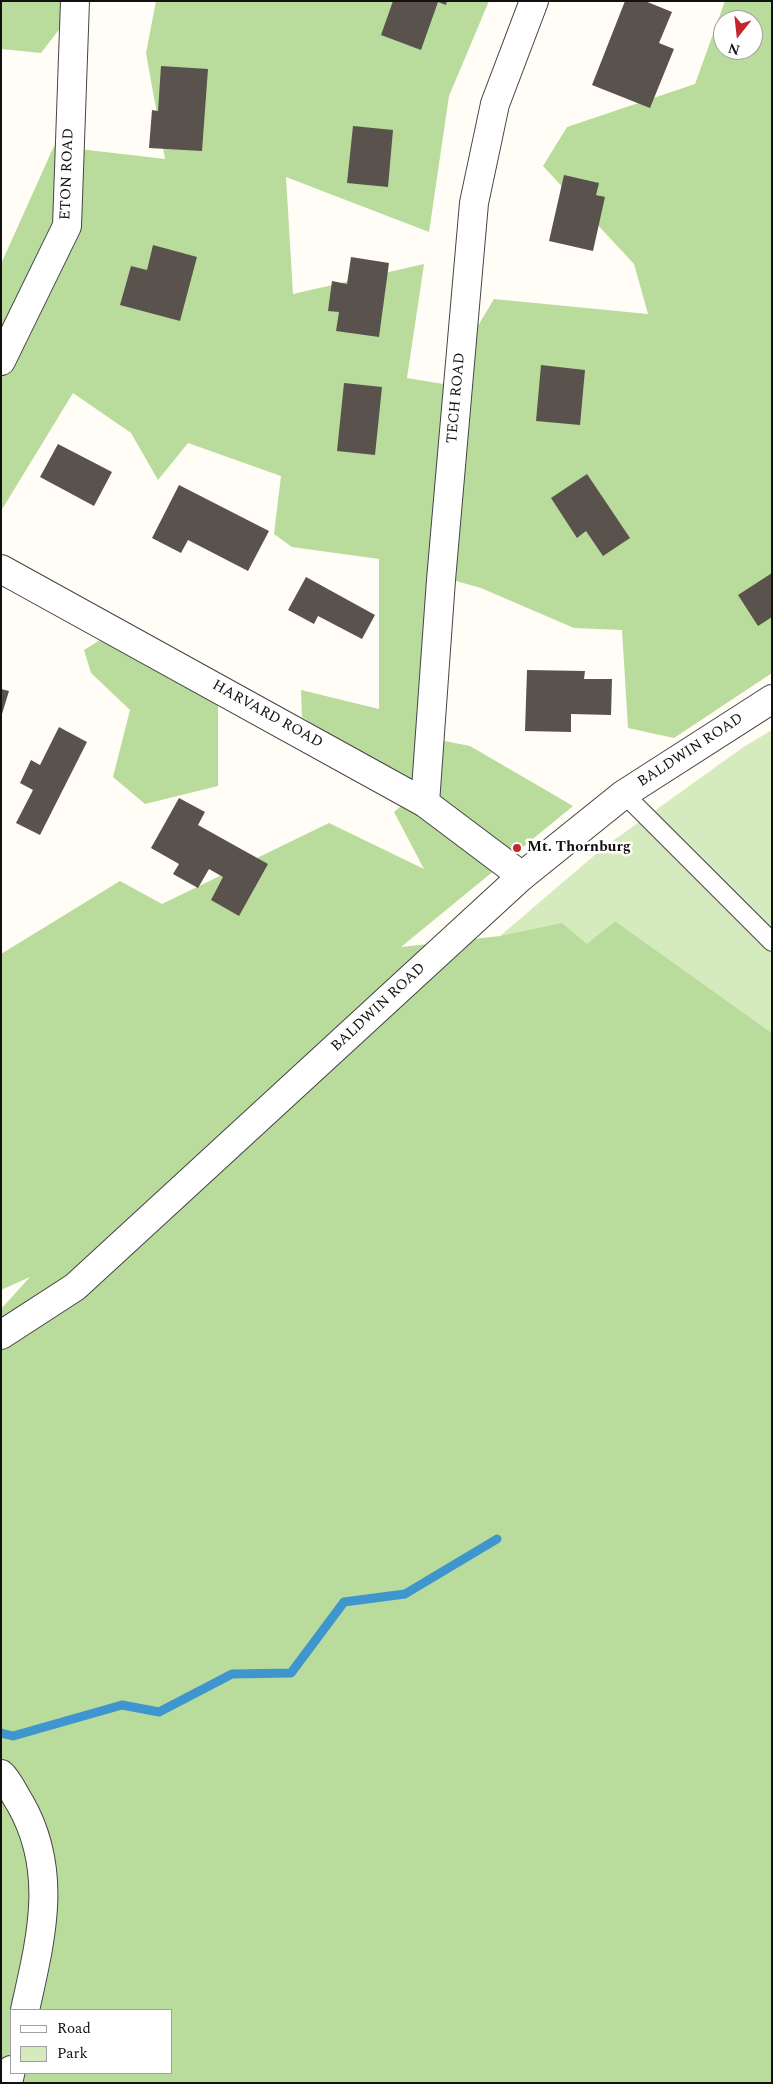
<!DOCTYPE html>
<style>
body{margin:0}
#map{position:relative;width:773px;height:2084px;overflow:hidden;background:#fffdf5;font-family:Spectral,serif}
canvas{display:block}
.frame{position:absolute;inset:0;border:2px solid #111;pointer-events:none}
.legend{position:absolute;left:10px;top:2009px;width:162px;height:65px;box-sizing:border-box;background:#fff;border:1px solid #a0a0a0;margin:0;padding:6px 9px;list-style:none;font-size:15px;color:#111}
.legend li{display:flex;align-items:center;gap:10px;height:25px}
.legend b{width:25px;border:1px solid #a0a0a0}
.north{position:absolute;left:713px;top:10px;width:50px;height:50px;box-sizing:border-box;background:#fff;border:1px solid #a0a0a0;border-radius:50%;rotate:196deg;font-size:14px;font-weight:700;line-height:20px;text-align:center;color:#111}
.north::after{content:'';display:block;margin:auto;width:18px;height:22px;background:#c4262e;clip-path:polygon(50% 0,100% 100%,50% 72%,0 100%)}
</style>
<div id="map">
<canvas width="773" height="2084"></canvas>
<div class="frame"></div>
<ul class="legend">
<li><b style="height:6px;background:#fff"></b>Road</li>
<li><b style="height:14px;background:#d5ebbd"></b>Park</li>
</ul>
<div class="north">N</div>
</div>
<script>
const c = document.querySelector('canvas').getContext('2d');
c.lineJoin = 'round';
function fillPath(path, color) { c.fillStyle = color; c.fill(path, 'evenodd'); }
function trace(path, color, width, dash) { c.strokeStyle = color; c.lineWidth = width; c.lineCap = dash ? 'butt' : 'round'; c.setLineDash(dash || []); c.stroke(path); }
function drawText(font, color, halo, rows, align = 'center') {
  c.font = font + ' Spectral,serif'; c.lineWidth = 5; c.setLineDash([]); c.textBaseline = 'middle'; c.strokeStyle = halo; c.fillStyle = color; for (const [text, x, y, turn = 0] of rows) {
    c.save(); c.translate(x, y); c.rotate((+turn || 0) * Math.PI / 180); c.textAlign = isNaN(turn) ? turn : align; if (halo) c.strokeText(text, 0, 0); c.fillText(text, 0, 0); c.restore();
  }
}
fillPath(new Path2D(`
 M772,730V1033L615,921L587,945L500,936L603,848L742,748Z`), '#d5ebbd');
fillPath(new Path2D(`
 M1,1H81L41,53L1,49Z
 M156,1H489L449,96L429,232L286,177L293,294L424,264L407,378L443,384L494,299L648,314L634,264L543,166L567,127L695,84L725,1H772V673L674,738L628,728L622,630L574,628L481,588L431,574L419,736L470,746L573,806L401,947L500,936L562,923L587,944L615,921L772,1033V2083H1V1309L30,1277L1,1290V954L120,881L162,904L329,823L424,869L394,812L418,791L302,717L301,690L379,709V559L292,547L274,534L281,476L188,443L158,480L131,433L73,393L1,511V264L54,146L165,159L146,53ZM723,20H753V50H723ZM11,2010H171V2073H11Z
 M105,637L218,704V786L145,804L113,777L130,710L91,673L84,650Z`), '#b9dc9c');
trace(new Path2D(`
 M1,1733L13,1736L122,1705L159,1712L232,1674L291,1673L344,1602L405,1594L497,1539`), '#3f96cf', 9);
fillPath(new Path2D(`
 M393,1H447L446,5L438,2L421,50L381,35Z
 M625,1H645L672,12L659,43L674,49L650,108L592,85Z
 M161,66L208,69L202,151L149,148L152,110L158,111Z
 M353,126L393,130L388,187L347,183Z
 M564,175L599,183L596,195L605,197L593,251L549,241Z
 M153,245L197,257L180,321L120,305L131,266L147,270Z
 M351,257L389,263L379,337L336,331L339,312L328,311L332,281L347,284Z
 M541,365L585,370L580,425L536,421Z
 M344,383L382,387L375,455L337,451Z
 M58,444L112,472L94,506L40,477Z
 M587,474L630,538L603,556L586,531L577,538L551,498Z
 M179,485L269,531L248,571L188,540L181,553L152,538Z
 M772,573V617L758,626L738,595Z
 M306,577L375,615L362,639L318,616L314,624L288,610Z
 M527,670L585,671L584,679H612L611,715L571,714V732L525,731Z
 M1,689L9,691L2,714H1Z
 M59,727L87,742L40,835L16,823L33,790L20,783L31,760L40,765Z
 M179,798L205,812L198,825L268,864L239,916L211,900L223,877L209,869L198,888L173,874L179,864L151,848Z`), '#5a524d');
const service = new Path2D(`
 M624,794L772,942`);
const minor = new Path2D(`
 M1,361L67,226L75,1
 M1,569L425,803L522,876
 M425,803L441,580L474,203L495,104L534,1
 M1,1774C9,1781 14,1794 20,1803C59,1871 41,1938 25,2010
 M8,2083L11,2070`);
const tertiary = new Path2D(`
 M1,1335L75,1287L522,876L624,794L772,699`);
trace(service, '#444', 20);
trace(minor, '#444', 30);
trace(tertiary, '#444', 30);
trace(service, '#fff', 18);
trace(minor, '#fff', 28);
trace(tertiary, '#fff', 28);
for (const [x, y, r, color] of [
 [517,848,5,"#c4262e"]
]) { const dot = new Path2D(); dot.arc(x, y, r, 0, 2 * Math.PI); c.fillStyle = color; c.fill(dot); trace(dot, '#fff', 2); }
drawText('15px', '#111', '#fff', [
 ["ETON ROAD",68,174,-88],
 ["TECH ROAD",457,398,-85],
 ["HARVARD ROAD",267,715,29],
 ["BALDWIN ROAD",691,751,-33],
 ["BALDWIN ROAD",379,1008,-43]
]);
drawText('bold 15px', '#111', '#fff', [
 ["Mt. Thornburg",527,848]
], 'left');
</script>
